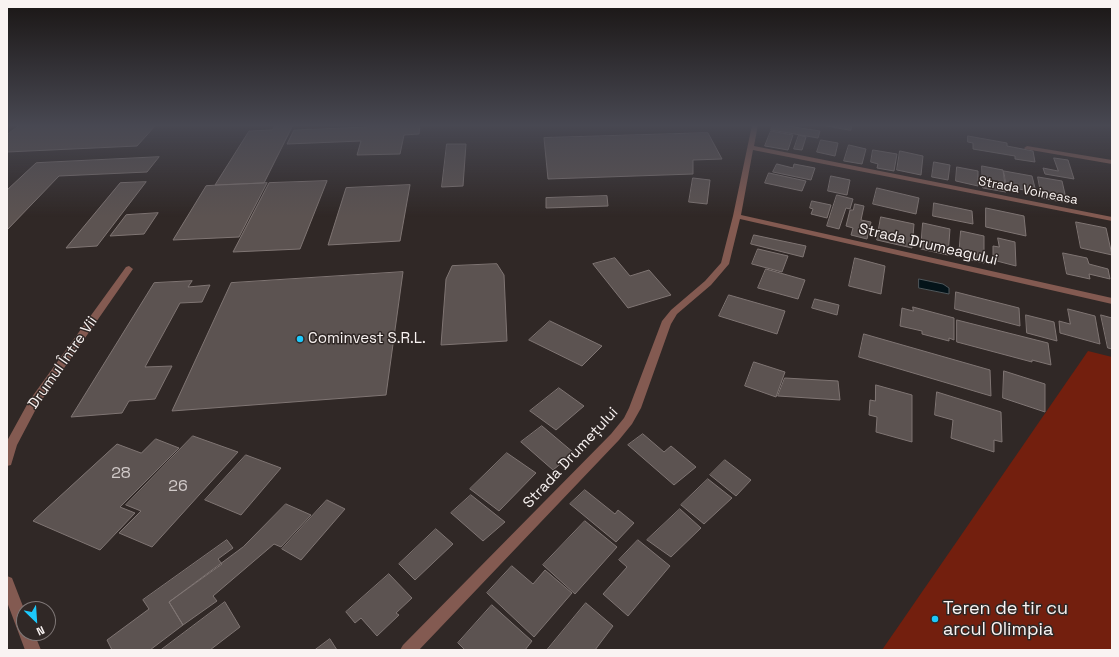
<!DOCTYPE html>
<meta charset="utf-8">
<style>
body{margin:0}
#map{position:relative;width:1119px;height:657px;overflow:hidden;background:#302826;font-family:"Space Grotesk",sans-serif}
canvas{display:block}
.frame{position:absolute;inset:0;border:8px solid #f9f3f2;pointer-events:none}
.north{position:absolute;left:16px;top:601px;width:40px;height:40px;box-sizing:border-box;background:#302826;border:1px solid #807978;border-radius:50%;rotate:155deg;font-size:11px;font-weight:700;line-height:16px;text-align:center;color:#f9f3f2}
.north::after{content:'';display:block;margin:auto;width:14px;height:18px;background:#1cc9fc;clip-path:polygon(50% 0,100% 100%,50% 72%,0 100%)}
</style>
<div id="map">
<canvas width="1119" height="657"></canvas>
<div class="frame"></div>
<div class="north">N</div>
</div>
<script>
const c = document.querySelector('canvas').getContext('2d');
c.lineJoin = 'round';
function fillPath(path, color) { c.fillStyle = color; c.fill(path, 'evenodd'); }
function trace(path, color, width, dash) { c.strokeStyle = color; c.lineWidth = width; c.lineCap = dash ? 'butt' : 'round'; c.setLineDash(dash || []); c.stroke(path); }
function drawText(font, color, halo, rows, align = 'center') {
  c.font = font + ' "Space Grotesk",sans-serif'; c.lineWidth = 3; c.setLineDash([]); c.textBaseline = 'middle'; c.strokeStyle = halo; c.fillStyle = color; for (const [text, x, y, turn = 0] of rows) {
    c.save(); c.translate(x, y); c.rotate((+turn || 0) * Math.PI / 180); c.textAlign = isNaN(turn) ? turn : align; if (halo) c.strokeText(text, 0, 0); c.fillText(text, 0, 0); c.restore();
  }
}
fillPath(new Path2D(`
 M1088,351L1112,357V650H882Z`), '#731f0e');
const water = new Path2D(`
 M919,279L943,284L949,288V294L919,288Z`);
fillPath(water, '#041319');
trace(water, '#4e565a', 1);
const building = new Path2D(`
 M20,125H156L137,146L7,152V135Z
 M293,125L264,183L215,185L249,131L272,130L275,126Z
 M366,125H420L419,134L404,135L400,154L357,155L361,141L287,144L294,130L366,127Z
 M773,125H782L820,131L818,138L771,130Z
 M821,125H852L851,130Z
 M771,131L793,135L788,150L765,146Z
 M708,133L722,159L693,160V174L548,179L544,138Z
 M799,135L806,137L802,150L794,149Z
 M968,136L1007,143V146L1033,151L1035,162L1015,159V156L973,149V143L968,142Z
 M821,140L838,143L835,156L817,152Z
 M447,144H466L463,186L442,187Z
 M849,145L866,149L862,164L844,161Z
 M873,150L897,154L894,171L877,168L878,164L871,162Z
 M900,151L923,156L921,175L897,170Z
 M159,157L147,172L59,176L7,230V190L36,163Z
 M1054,158L1068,160L1074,179L1045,174L1043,168L1058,171Z
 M934,162L950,165L948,180L932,177Z
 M777,164L793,168L794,164L815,168L811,180L773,172Z
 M982,166L1003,170L1006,192L983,188Z
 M957,167L978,171V186L956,181Z
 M1004,171L1032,176L1036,192L1007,187Z
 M769,173L806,181L802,191L765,183Z
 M831,176L850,180L847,195L828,191Z
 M1038,177L1062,181L1067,203L1042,198Z
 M693,178L710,180L707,204L689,202Z
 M327,181L300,249L233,252L269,183Z
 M146,182L97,246L66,248L120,183Z
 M267,183L239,237L173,240L206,186Z
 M410,185L400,241L328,245L346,188Z
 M877,188L919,198L916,214L873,204Z
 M837,195L853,199L850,209L846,208L839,229L827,226Z
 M607,196L608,206L546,208V198Z
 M812,201L831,205L827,218L811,214L813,209L810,208Z
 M934,203L972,211L973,224L933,216Z
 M855,204L864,206L861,220L871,222L867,239L851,235L853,228L846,226L850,210H853Z
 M986,208L1024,216L1026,236L986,227Z
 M158,213L144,234L110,236L126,215Z
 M881,217L914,224L912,248L877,240Z
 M1076,222L1106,228L1112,255L1081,248Z
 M923,223L950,229L948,255L921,249Z
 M961,231L984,236V263L959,257Z
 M754,235L806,246L803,257L751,244Z
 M998,238L1015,242L1016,266L993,260V246L999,247Z
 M758,249L788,256L782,272L752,264Z
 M1063,253L1087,258L1089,264L1108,269L1110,279L1089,274L1090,279L1067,274Z
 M615,258L630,276L649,270L671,295L628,308L593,264Z
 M855,258L885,266L881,294L849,286Z
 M497,264L504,275L507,341L441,345L446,279L452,266Z
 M766,269L805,280L798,299L758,288Z
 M403,272L386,395L172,411L231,283Z
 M192,281L188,287L210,285L202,302L180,303L145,367L172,366L155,399L129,401L122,413L71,417L154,283Z
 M956,292L1019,308L1020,326L955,309Z
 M729,295L785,311L777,334L719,316Z
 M815,299L839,305L837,315L812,308Z
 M913,307L954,318V340L949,338V341L922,334V331L900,326L902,308L913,311Z
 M1068,309L1095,316L1100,344L1060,333L1059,321L1070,324Z
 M1026,315L1054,322L1057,341L1027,333Z
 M1101,315L1112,318V349L1108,348Z
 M957,320L1048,343L1051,365L1032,360V362L957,342Z
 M550,321L602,346L582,366L529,340Z
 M864,334L990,370L991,396L859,357Z
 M754,362L785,372L776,397L745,386Z
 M1004,371L1045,384V412L1003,398Z
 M785,378L838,381L840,400L778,396Z
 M876,385L912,395V442L876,432L877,417L869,415L870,400L875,401Z
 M559,388L584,406L556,430L530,411Z
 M937,392L1001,412L1002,442L994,440V452L951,438L953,420L935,415Z
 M542,426L574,453L553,470L521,442Z
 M643,434L664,452L671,446L696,467L674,485L628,445Z
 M193,436L238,452L152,547L119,533L141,511L126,505Z
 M156,439L179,448L120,507L135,513L100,550L33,521L117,444L141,453Z
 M507,453L536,473L499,511L470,489Z
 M246,455L281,468L241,515L205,500Z
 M725,460L751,480L736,496L710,475Z
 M708,479L732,498L704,524L681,505Z
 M585,490L615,514L618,510L634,523L616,542L570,504Z
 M471,495L505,522L483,541L451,513Z
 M327,500L345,509L301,560L282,549Z
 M286,504L311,515L281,547L274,544L213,596L217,601L183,625L169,602L243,547Z
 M680,509L701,528L671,557L647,540Z
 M585,521L617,547L575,594L543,565Z
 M436,529L453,544L415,580L399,564Z
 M227,540L233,548L218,559L222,564L169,602L183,625L150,650H112L107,640L149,609L143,600Z
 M638,540L670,566L628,616L603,594L627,567L619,560Z
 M512,566L533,584L545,570L572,593L534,637L487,593Z
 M389,574L412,598L396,613L399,615L377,636L361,618L355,623L346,612Z
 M225,602L240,627L210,650H161Z
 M586,603L613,626L595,650H547Z
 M492,605L532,641L525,650H465L458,643Z
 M330,639L337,650H315Z`);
fillPath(building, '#5c5351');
trace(building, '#7f7573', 1);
fillPath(new Path2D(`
 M752,125H758L754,146L1112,217V221L753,150L741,215L1112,298V304L740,219L729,264L711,285L677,314L671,324L641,408L632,424L619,440L419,650H400L403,645L611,434L624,418L629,408L662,321L671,310L705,281L721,263L733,216Z
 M1027,146L1112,160V164L1025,149L1024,148Z
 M129,266L133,269L37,407L17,445L11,465L7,466V441L29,401L126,267Z
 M7,576L12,578L24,609V633H34L41,650H25L7,602Z`), '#835a51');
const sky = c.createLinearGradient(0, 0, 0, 217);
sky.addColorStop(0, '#1a1615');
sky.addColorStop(0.58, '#484852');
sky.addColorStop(1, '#48485200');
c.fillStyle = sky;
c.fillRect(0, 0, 1119, 217);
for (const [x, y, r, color] of [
 [300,339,4,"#1cc9fc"],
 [935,619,4,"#1cc9fc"]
]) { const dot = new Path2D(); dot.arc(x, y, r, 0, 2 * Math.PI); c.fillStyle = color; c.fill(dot); trace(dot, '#302826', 1.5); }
drawText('13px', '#f9f3f2', '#302826', [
 ["Strada Voineasa",1028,191,11]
]);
drawText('15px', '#f9f3f2', '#302826', [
 ["Strada Drumeagului",928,245,13],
 ["Drumul Între Vii",63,363,-55],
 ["Strada Drumețului",571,458,-47]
]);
drawText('15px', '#f9f3f2', '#302826', [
 ["Cominvest S.R.L.",308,339]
], 'left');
drawText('16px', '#d2cbca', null, [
 ["28",121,474],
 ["26",178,487]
]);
drawText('18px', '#f9f3f2', '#302826', [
 ["Teren de tir cu",943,609],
 ["arcul Olimpia",943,630]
], 'left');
</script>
